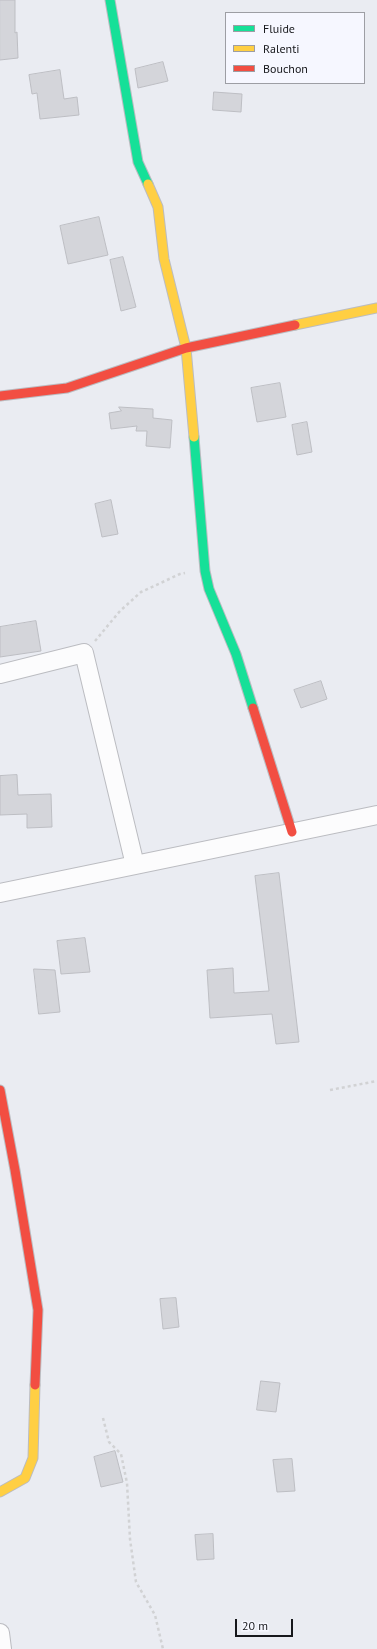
<!DOCTYPE html>
<style>
body{margin:0}
#map{position:relative;width:377px;height:1649px;overflow:hidden;background:#eaecf2;font-family:"PT Sans",sans-serif}
canvas{display:block}
.legend{position:absolute;left:225px;top:12px;width:140px;height:72px;box-sizing:border-box;background:#f6f7ff;border:1px solid #9d9ea4;margin:0;padding:5px 7px;list-style:none;font-size:12px;color:#17181c}
.legend li{display:flex;align-items:center;gap:8px;height:20px}
.legend b{width:20px;border:1px solid #9d9ea4}
.scale{position:absolute;left:235px;top:1619px;width:58px;height:18px;box-sizing:border-box;border:2px solid #17181c;border-top:0;padding-left:5px;font-size:12px;line-height:14px;white-space:nowrap;color:#17181c;-webkit-text-stroke:3px #f6f7ff;paint-order:stroke}
</style>
<div id="map">
<canvas width="377" height="1649"></canvas>
<ul class="legend">
<li><b style="height:5px;background:#16e098"></b>Fluide</li>
<li><b style="height:5px;background:#ffcf43"></b>Ralenti</li>
<li><b style="height:5px;background:#f24e42"></b>Bouchon</li>
</ul>
<div class="scale">20 m</div>
</div>
<script>
const c = document.querySelector('canvas').getContext('2d');
c.lineJoin = 'round';
function fillPath(path, color) { c.fillStyle = color; c.fill(path, 'evenodd'); }
function trace(path, color, width, dash) { c.strokeStyle = color; c.lineWidth = width; c.lineCap = dash ? 'butt' : 'round'; c.setLineDash(dash || []); c.stroke(path); }
const building = new Path2D(`
 M0,0H15V33L17,32L18,58L0,60Z
 M163,62L168,81L138,88L135,69Z
 M60,70L64,99L77,97L79,115L40,119L37,93L32,94L29,75Z
 M214,92L242,94L241,112L213,110Z
 M99,217L108,255L68,264L60,226Z
 M123,257L136,307L121,311L110,260Z
 M280,383L286,417L257,422L251,388Z
 M119,407L153,409V418L172,420L170,448L146,446L147,431H136L137,426L111,429L109,413L121,411Z
 M307,422L312,452L297,455L292,425Z
 M111,500L118,534L102,537L95,504Z
 M36,621L41,651L0,657V627Z
 M321,681L327,699L301,708L294,690Z
 M17,775L18,795L51,794L52,827L27,828V814L0,815V776Z
 M279,873L299,1042L276,1044L272,1014L210,1018L207,970L233,968L234,993L269,991L255,876Z
 M85,938L90,972L61,974L57,941Z
 M34,969L55,970L60,1012L39,1014Z
 M176,1298L179,1327L163,1329L160,1299Z
 M261,1381L280,1383L276,1412L257,1410Z
 M115,1451L123,1482L101,1487L94,1457Z
 M292,1459L295,1491L277,1492L273,1460Z
 M213,1534L214,1559L197,1560L195,1535Z`);
fillPath(building, '#d4d5da');
trace(building, '#bdbec3', 1);
const street = new Path2D(`
 M0,674L84,653L135,865
 M0,893L377,815
 M0,1633L2,1649`);
const fast = new Path2D(`
 M110,0L138,162L148,184
 M194,437L205,571L209,589L236,654L253,708`);
const slow = new Path2D(`
 M148,184L158,207L164,259L186,348L194,437
 M295,325L377,308
 M0,1492L25,1478L33,1458L35,1385`);
const jam = new Path2D(`
 M0,396L67,388L186,348L295,325
 M253,708L292,832
 M0,1090L15,1170L38,1310L35,1385`);
trace(street, '#bbbcc1', 20);
trace(fast, '#bbbcc1', 11);
trace(slow, '#bbbcc1', 11);
trace(jam, '#bbbcc1', 11);
trace(new Path2D(`
 M95,641L120,611L141,592L180,574L185,573
 M330,1090L377,1081
 M103,1418L109,1442L121,1454L127,1483L130,1539L136,1582L155,1615L163,1649`), '#d1d2d4', 2.5, [3, 3]);
trace(street, '#fcfcfd', 18);
trace(fast, '#16e098', 9);
trace(slow, '#ffcf43', 9);
trace(jam, '#f24e42', 9);
</script>
